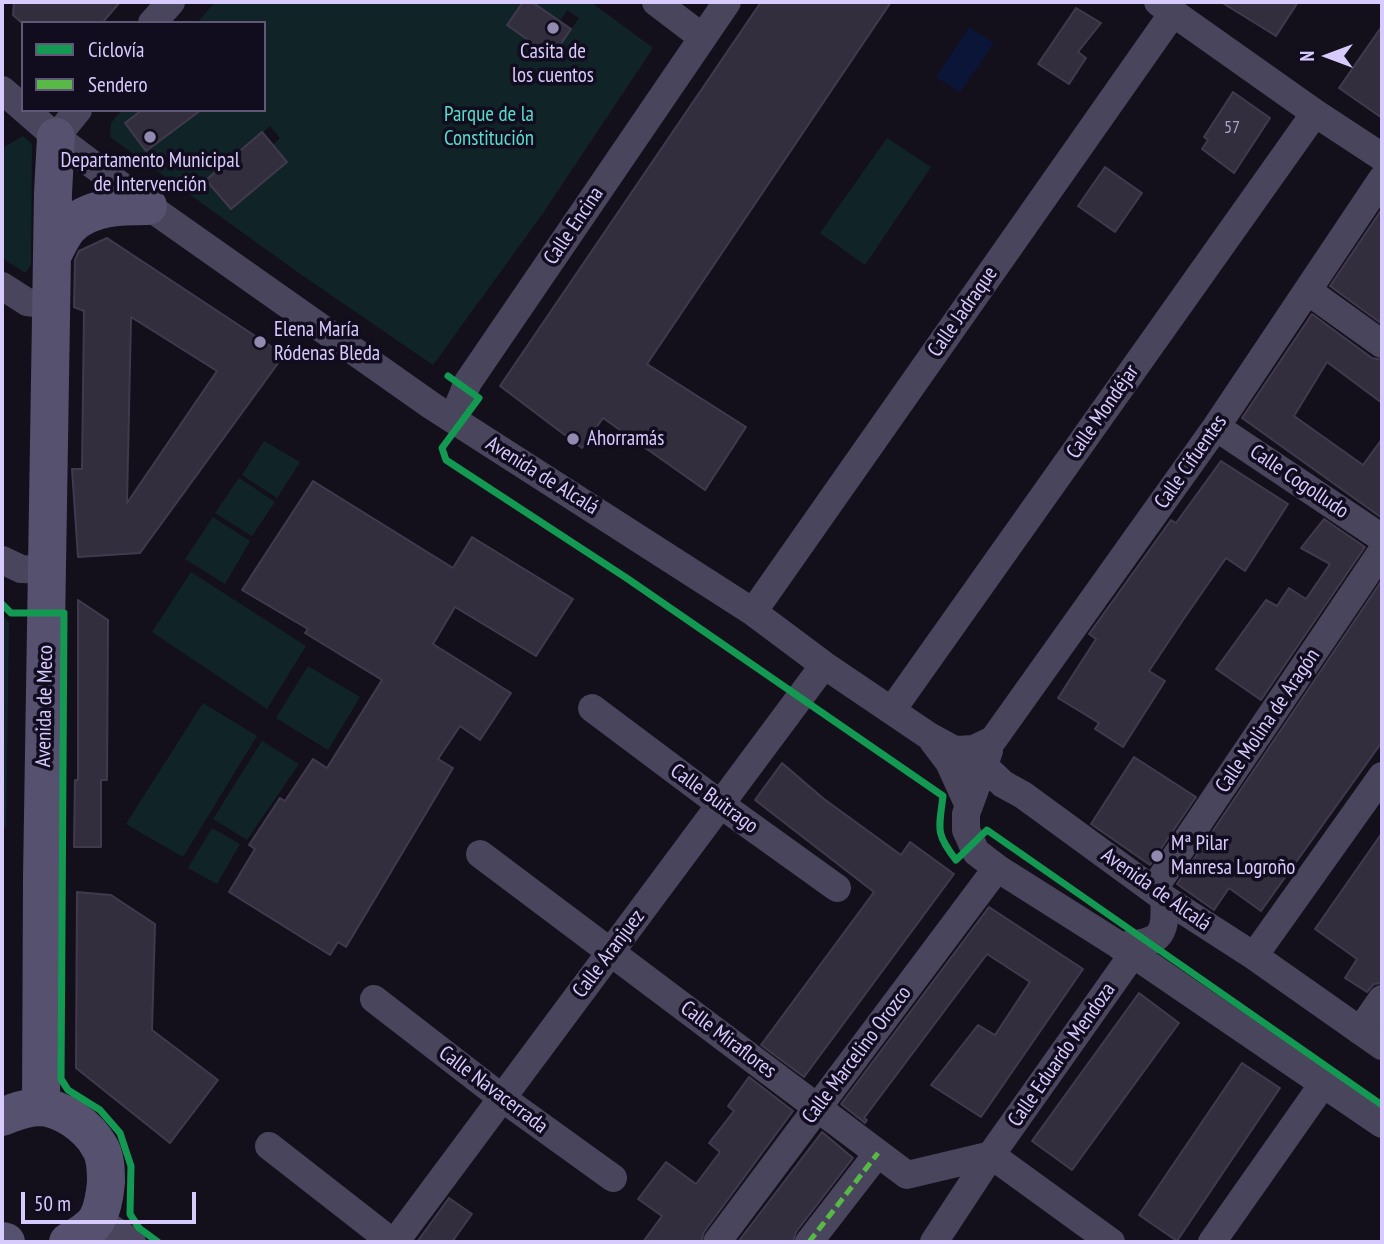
<!DOCTYPE html>
<meta charset="utf-8">
<style>
body{margin:0}
#map{position:relative;width:1384px;height:1244px;overflow:hidden;background:#13101b;font-family:"PT Sans Narrow",sans-serif}
canvas{display:block}
.frame{position:absolute;inset:0;border:4px solid #d7cbfe;pointer-events:none}
.legend{position:absolute;left:21px;top:21px;width:245px;height:91px;box-sizing:border-box;background:#120c1f;border:2px solid #615878;margin:0;padding:9px 12px;list-style:none;font-size:21px;color:#d7cbfe}
.legend li{display:flex;align-items:center;gap:14px;height:35px}
.legend b{width:35px;border:2px solid #615878}
.north{position:absolute;left:1293px;top:21px;width:70px;height:70px;-webkit-text-stroke:5px #120c1f;paint-order:stroke;rotate:270deg;font-size:19px;font-weight:700;line-height:28px;text-align:center;color:#d7cbfe}
.north::after{content:'';display:block;margin:auto;width:24px;height:32px;background:#d7cbfe;clip-path:polygon(50% 0,100% 100%,50% 72%,0 100%)}
.scale{position:absolute;left:21px;top:1192px;width:175px;height:32px;box-sizing:border-box;border:4px solid #d7cbfe;border-top:0;padding-left:9px;font-size:21px;line-height:24px;white-space:nowrap;color:#d7cbfe;-webkit-text-stroke:5px #120c1f;paint-order:stroke}
</style>
<div id="map">
<canvas width="1384" height="1244"></canvas>
<div class="frame"></div>
<ul class="legend">
<li><b style="height:9px;background:#139951"></b>Ciclovía</li>
<li><b style="height:9px;background:#58b947"></b>Sendero</li>
</ul>
<div class="north">N</div>
<div class="scale">50 m</div>
</div>
<script>
const c = document.querySelector('canvas').getContext('2d');
c.lineJoin = 'round';
function fillPath(path, color) { c.fillStyle = color; c.fill(path, 'evenodd'); }
function trace(path, color, width, dash) { c.strokeStyle = color; c.lineWidth = width; c.lineCap = dash ? 'butt' : 'round'; c.setLineDash(dash || []); c.stroke(path); }
function drawText(font, color, halo, rows, align = 'center') {
  c.font = font + ' "PT Sans Narrow",sans-serif'; c.lineWidth = 7; c.setLineDash([]); c.textBaseline = 'middle'; c.strokeStyle = halo; c.fillStyle = color; for (const [text, x, y, turn = 0] of rows) {
    c.save(); c.translate(x, y); c.rotate((+turn || 0) * Math.PI / 180); c.textAlign = isNaN(turn) ? turn : align; if (halo) c.strokeText(text, 0, 0); c.fillText(text, 0, 0); c.restore();
  }
}
fillPath(new Path2D(`
 M215,2H523L507,25L552,57L579,18L567,10L560,21L532,2H591L653,48L541,216L433,365L296,271L110,137L111,123L122,110H142L125,123L146,151L201,110H264V23H197ZM270,126L280,138L273,145L287,162L231,209L207,180Z
 M23,136L32,144L31,265L25,273L2,258V148Z
 M887,138L931,167L865,265L820,233Z
 M264,441L300,462L277,498L242,475Z
 M239,478L275,502L252,536L215,513Z
 M213,517L250,541L225,584L185,559Z
 M191,572L306,646L267,709L152,632Z
 M2,615L9,622L6,828L2,824Z
 M308,666L360,697L328,750L276,718Z
 M203,703L257,736L183,857L126,824Z
 M262,741L299,764L247,840L213,819Z
 M212,828L240,844L217,884L188,868Z`), '#102427');
fillPath(new Path2D(`
 M969,27L994,43L960,92L936,77Z`), '#0a1538');
const building = new Path2D(`
 M14,2H120L102,23H22L13,15Z
 M523,2H532L571,29L552,57L507,25Z
 M761,2H891L647,364L746,427L705,490L603,418L582,448L500,386Z
 M1221,2H1298L1276,36Z
 M1076,8L1101,23L1078,52L1086,58L1069,84L1038,64Z
 M1382,26V118L1339,88Z
 M1233,92L1270,118L1234,173L1202,149L1208,140L1204,137Z
 M142,110H201L146,151L125,123Z
 M262,132L287,162L231,209L206,180Z
 M1105,167L1142,193L1115,232L1078,206Z
 M1382,209V324L1330,286Z
 M107,238L284,355L140,553L78,557L72,469H82L84,311L74,307L75,260L79,251ZM131,317L217,371L127,503Z
 M1312,314L1372,358L1382,360V403L1327,362L1294,416L1363,465L1382,439V518L1242,418Z
 M1221,461L1288,504L1245,571L1226,558L1183,620L1149,671L1165,681L1123,747L1095,729L1099,723L1058,698L1096,639L1089,634L1171,520L1176,523Z
 M313,481L453,568L472,537L573,599L536,656L455,607L433,644L511,693L480,740L460,726L438,759L453,768L346,947L338,942L330,955L229,892L255,849L249,845L280,798L285,801L313,759L327,768L382,680L305,633L308,629L242,590Z
 M1324,519L1365,547L1261,700L1216,669L1266,600L1277,606L1289,588L1306,599L1330,564L1301,548Z
 M1382,580V742L1261,911L1229,888L1214,910L1177,884Z
 M78,600L108,620L107,780H101V847H74L75,780H78Z
 M1134,757L1196,797L1150,865L1091,824Z
 M782,763L824,799L901,855L910,842L954,874L804,1077L761,1045L874,892L755,800Z
 M1382,833V983L1374,984L1367,992L1345,978L1357,959L1315,929Z
 M77,892L111,895L155,924L152,1030L218,1080L170,1143L76,1068Z
 M989,907L1083,969L981,1117L931,1085L978,1025L995,1035L1030,982L987,954L864,1118L867,1120L865,1123L841,1104Z
 M1139,993L1179,1023L1072,1170L1032,1141Z
 M1242,1063L1280,1088L1177,1241L1139,1215Z
 M749,1077L793,1111L704,1232L701,1242H643L662,1216L638,1199L666,1162L696,1184L720,1152L709,1143L734,1111L728,1106Z
 M822,1132L853,1158L796,1232L793,1242H738Z
 M449,1198L472,1214L452,1242H417Z`);
fillPath(building, '#322e3d');
trace(building, '#413a4e', 2);
trace(new Path2D(`
 M656,2L702,37
 M1158,2L1315,113L1382,157
 M152,23L171,2
 M2,90L23,108
 M25,110L56,137L148,206L432,406L753,612L824,665L929,736L984,766L1003,784L1023,795L1164,898L1254,956L1382,1046
 M56,137L78,110
 M2,286L27,302L51,305
 M1308,291L1382,344
 M453,419L468,382L727,2
 M1216,427L1382,538
 M2,560L21,569L47,570
 M753,612L1173,13
 M592,708L720,804L837,888
 M892,710L1315,113
 M933,741L949,762L969,806
 M956,750L974,749L993,740L1216,427L1382,179
 M989,751L966,814V830L976,852L997,868L1133,954L1382,1124
 M480,854L907,1175L991,1155
 M1153,890L1382,551
 M1120,946C1158,942 1167,940 1164,898
 M1254,956L1382,776
 M374,999L502,1098L613,1178
 M1360,1031L1382,999
 M269,1146L392,1242
 M991,1155L1111,1242
 M97,1219L132,1242
 M395,1242L824,665
 M717,1242L997,868
 M809,1242L878,1153
 M934,1242L991,1155L1133,954
 M1212,1242L1323,1084`), '#49455c', 28);
trace(new Path2D(`
 M52,256C57,247 62,235 69,227C90,206 121,206 148,206
 M41,1107L42,877L53,193L56,137
 M2,1117C14,1112 24,1108 38,1107C61,1107 88,1126 99,1146C106,1156 106,1171 106,1182C105,1194 103,1208 97,1219C91,1229 78,1236 68,1242
 M2,1241L6,1242`), '#56516f', 38);
trace(new Path2D(`
 M809,1242L878,1153`), '#58b947', 5, [10, 5]);
trace(new Path2D(`
 M448,376L479,398L442,448L446,460L628,579L943,796C939,829 935,833 956,860L987,830L1382,1105
 M2,604L11,613H64L61,1079L68,1090L100,1110L120,1133L131,1166L130,1214L139,1228L158,1242`), '#139951', 7);
for (const [x, y, r, color] of [
 [553,28,7,"#928aaf"],
 [150,137,7,"#928aaf"],
 [260,342,7,"#928aaf"],
 [573,439,7,"#928aaf"],
 [1157,856,7,"#928aaf"]
]) { const dot = new Path2D(); dot.arc(x, y, r, 0, 2 * Math.PI); c.fillStyle = color; c.fill(dot); trace(dot, '#120c1f', 2.5); }
drawText('18px', '#aea4ce', null, [
 ["57",1232,128]
]);
drawText('21px', '#d7cbfe', '#120c1f', [
 ["Casita de",553,52,"center"],
 ["los cuentos",553,76,"center"],
 ["Departamento Municipal",150,161,"center"],
 ["de Intervención",150,185,"center"],
 ["Elena María",274,330],
 ["Ródenas Bleda",274,354],
 ["Ahorramás",587,439],
 ["Mª Pilar",1171,844],
 ["Manresa Logroño",1171,868]
], 'left');
drawText('21px', '#58ddcb', '#120c1f', [
 ["Parque de la",489,115],
 ["Constitución",489,139]
]);
drawText('21px', '#d7cbfe', '#120c1f', [
 ["Calle Encina",574,226,-56],
 ["Calle Jadraque",963,312,-55],
 ["Calle Mondéjar",1103,412,-55],
 ["Calle Cifuentes",1191,462,-55],
 ["Avenida de Alcalá",542,476,32],
 ["Calle Cogolludo",1299,482,34],
 ["Avenida de Meco",45,706,-89],
 ["Calle Molina de Aragón",1268,721,-56],
 ["Calle Buitrago",714,799,36],
 ["Avenida de Alcalá",1156,890,35],
 ["Calle Aranjuez",609,954,-53],
 ["Calle Miraflores",728,1040,37],
 ["Calle Marcelino Orozco",857,1055,-53],
 ["Calle Eduardo Mendoza",1062,1055,-55],
 ["Calle Navacerrada",493,1090,37]
]);
</script>
